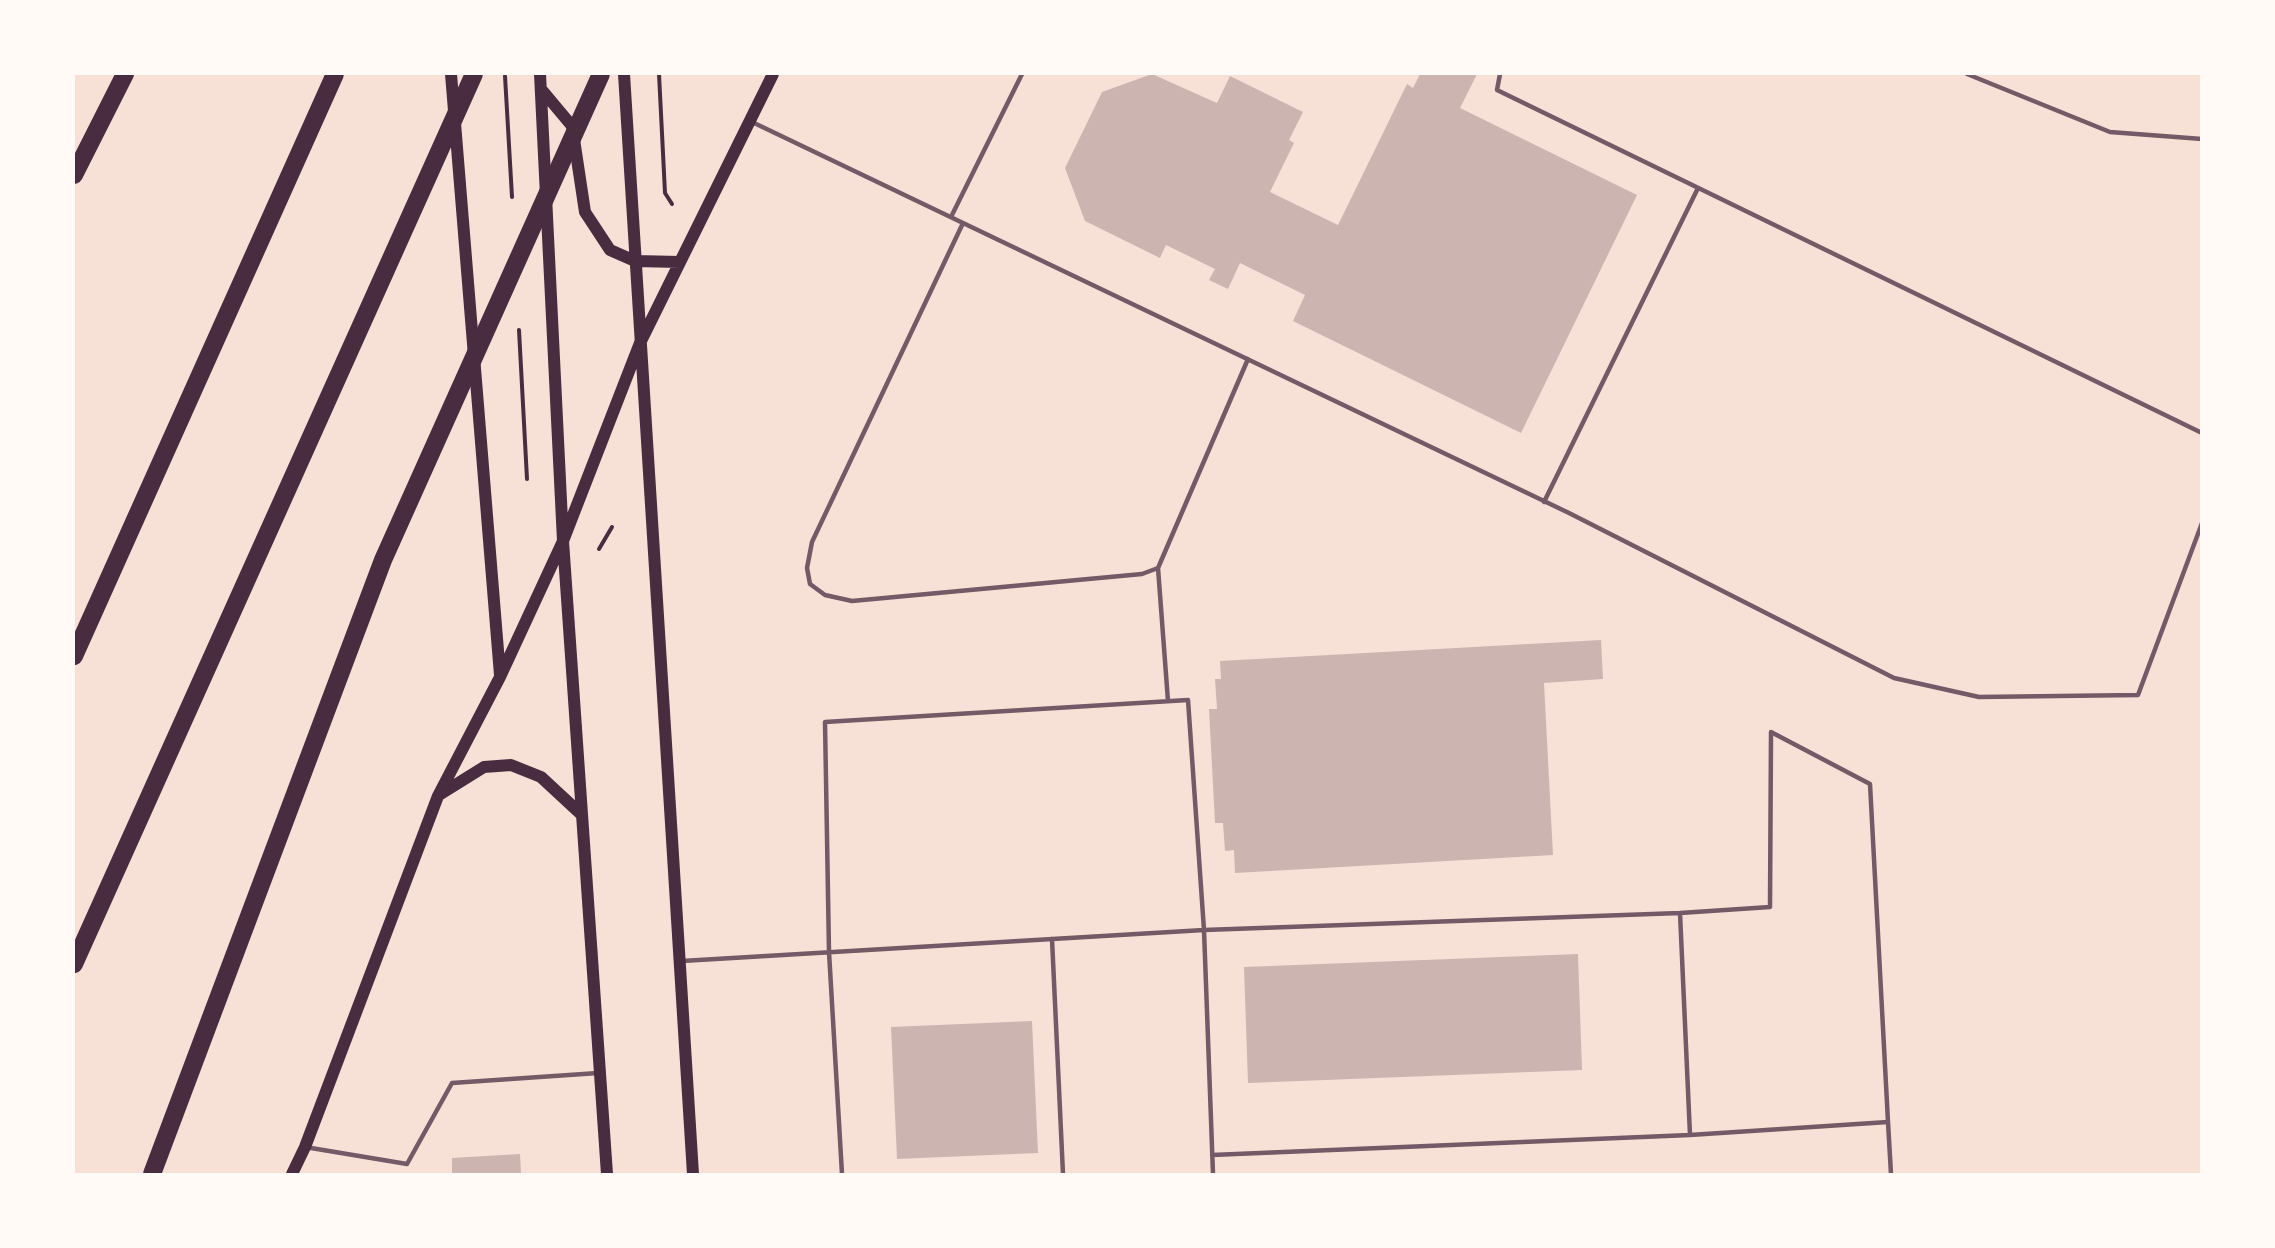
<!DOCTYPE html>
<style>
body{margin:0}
#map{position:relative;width:2275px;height:1248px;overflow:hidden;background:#f7e1d7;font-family:"IBM Plex Sans",sans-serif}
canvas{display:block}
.frame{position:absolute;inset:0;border:75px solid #fffaf5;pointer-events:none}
</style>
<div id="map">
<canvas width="2275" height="1248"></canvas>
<div class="frame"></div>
</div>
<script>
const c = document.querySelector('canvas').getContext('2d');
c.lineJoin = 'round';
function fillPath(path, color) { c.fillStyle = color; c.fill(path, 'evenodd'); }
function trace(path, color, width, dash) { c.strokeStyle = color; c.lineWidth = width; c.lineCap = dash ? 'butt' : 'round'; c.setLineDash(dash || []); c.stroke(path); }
fillPath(new Path2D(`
 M1152,74L1217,103L1230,76L1303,112L1289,140L1294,143L1270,192L1338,225L1407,84L1413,88L1420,74H1477L1460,108L1637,195L1521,433L1293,321L1305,295L1240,263L1228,289L1209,280L1215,269L1166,245L1160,258L1085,221L1065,168L1102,92Z
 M1601,640L1603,679L1544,683L1553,855L1235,873L1234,850L1225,851L1223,823H1215L1209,709H1217L1215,679H1221L1220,661Z
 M1578,954L1582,1070L1248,1083L1244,967Z
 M1032,1021L1038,1153L897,1159L891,1027Z
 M520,1154L521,1174H452V1158Z`), '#ccb4b1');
trace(new Path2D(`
 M659,74L665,193L672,204
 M505,76L512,197
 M519,330L527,479
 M599,549L612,527`), '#4a2c40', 4);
trace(new Path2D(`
 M1500,74L1497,90L2202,433
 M1967,74L2110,132L2202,139
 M752,122L1569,513L1894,678L1979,697L2138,695L2202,523
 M951,217L1022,74
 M963,223L812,542L807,568L810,584L825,595L852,601L1142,574L1158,568L1248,359
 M1544,502L1698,188
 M1158,568L1168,701
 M1680,913L1770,907L1771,732L1870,784L1888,1122
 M1052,939L1063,1174
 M682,961L1204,930L1213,1174
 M305,1147L407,1164L452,1083L598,1073
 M1212,1155L1690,1135
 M842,1174L829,952L825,722L1188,700L1204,930L1680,913L1690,1135L1888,1122L1891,1174`), '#755966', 4.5);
trace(new Path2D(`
 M451,74L500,675
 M540,74L563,541L607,1174
 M624,74L693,1174
 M541,89L572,126L585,212L610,250L635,261L680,262
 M439,795L484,767L511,765L541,777L582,815
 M292,1174L305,1147L438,796L500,677L563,541L640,343L773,74`), '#4a2c40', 12);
trace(new Path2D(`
 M74,175L125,74
 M74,656L335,74
 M74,964L474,74
 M152,1174L383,560L601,74`), '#4a2c40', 18);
</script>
